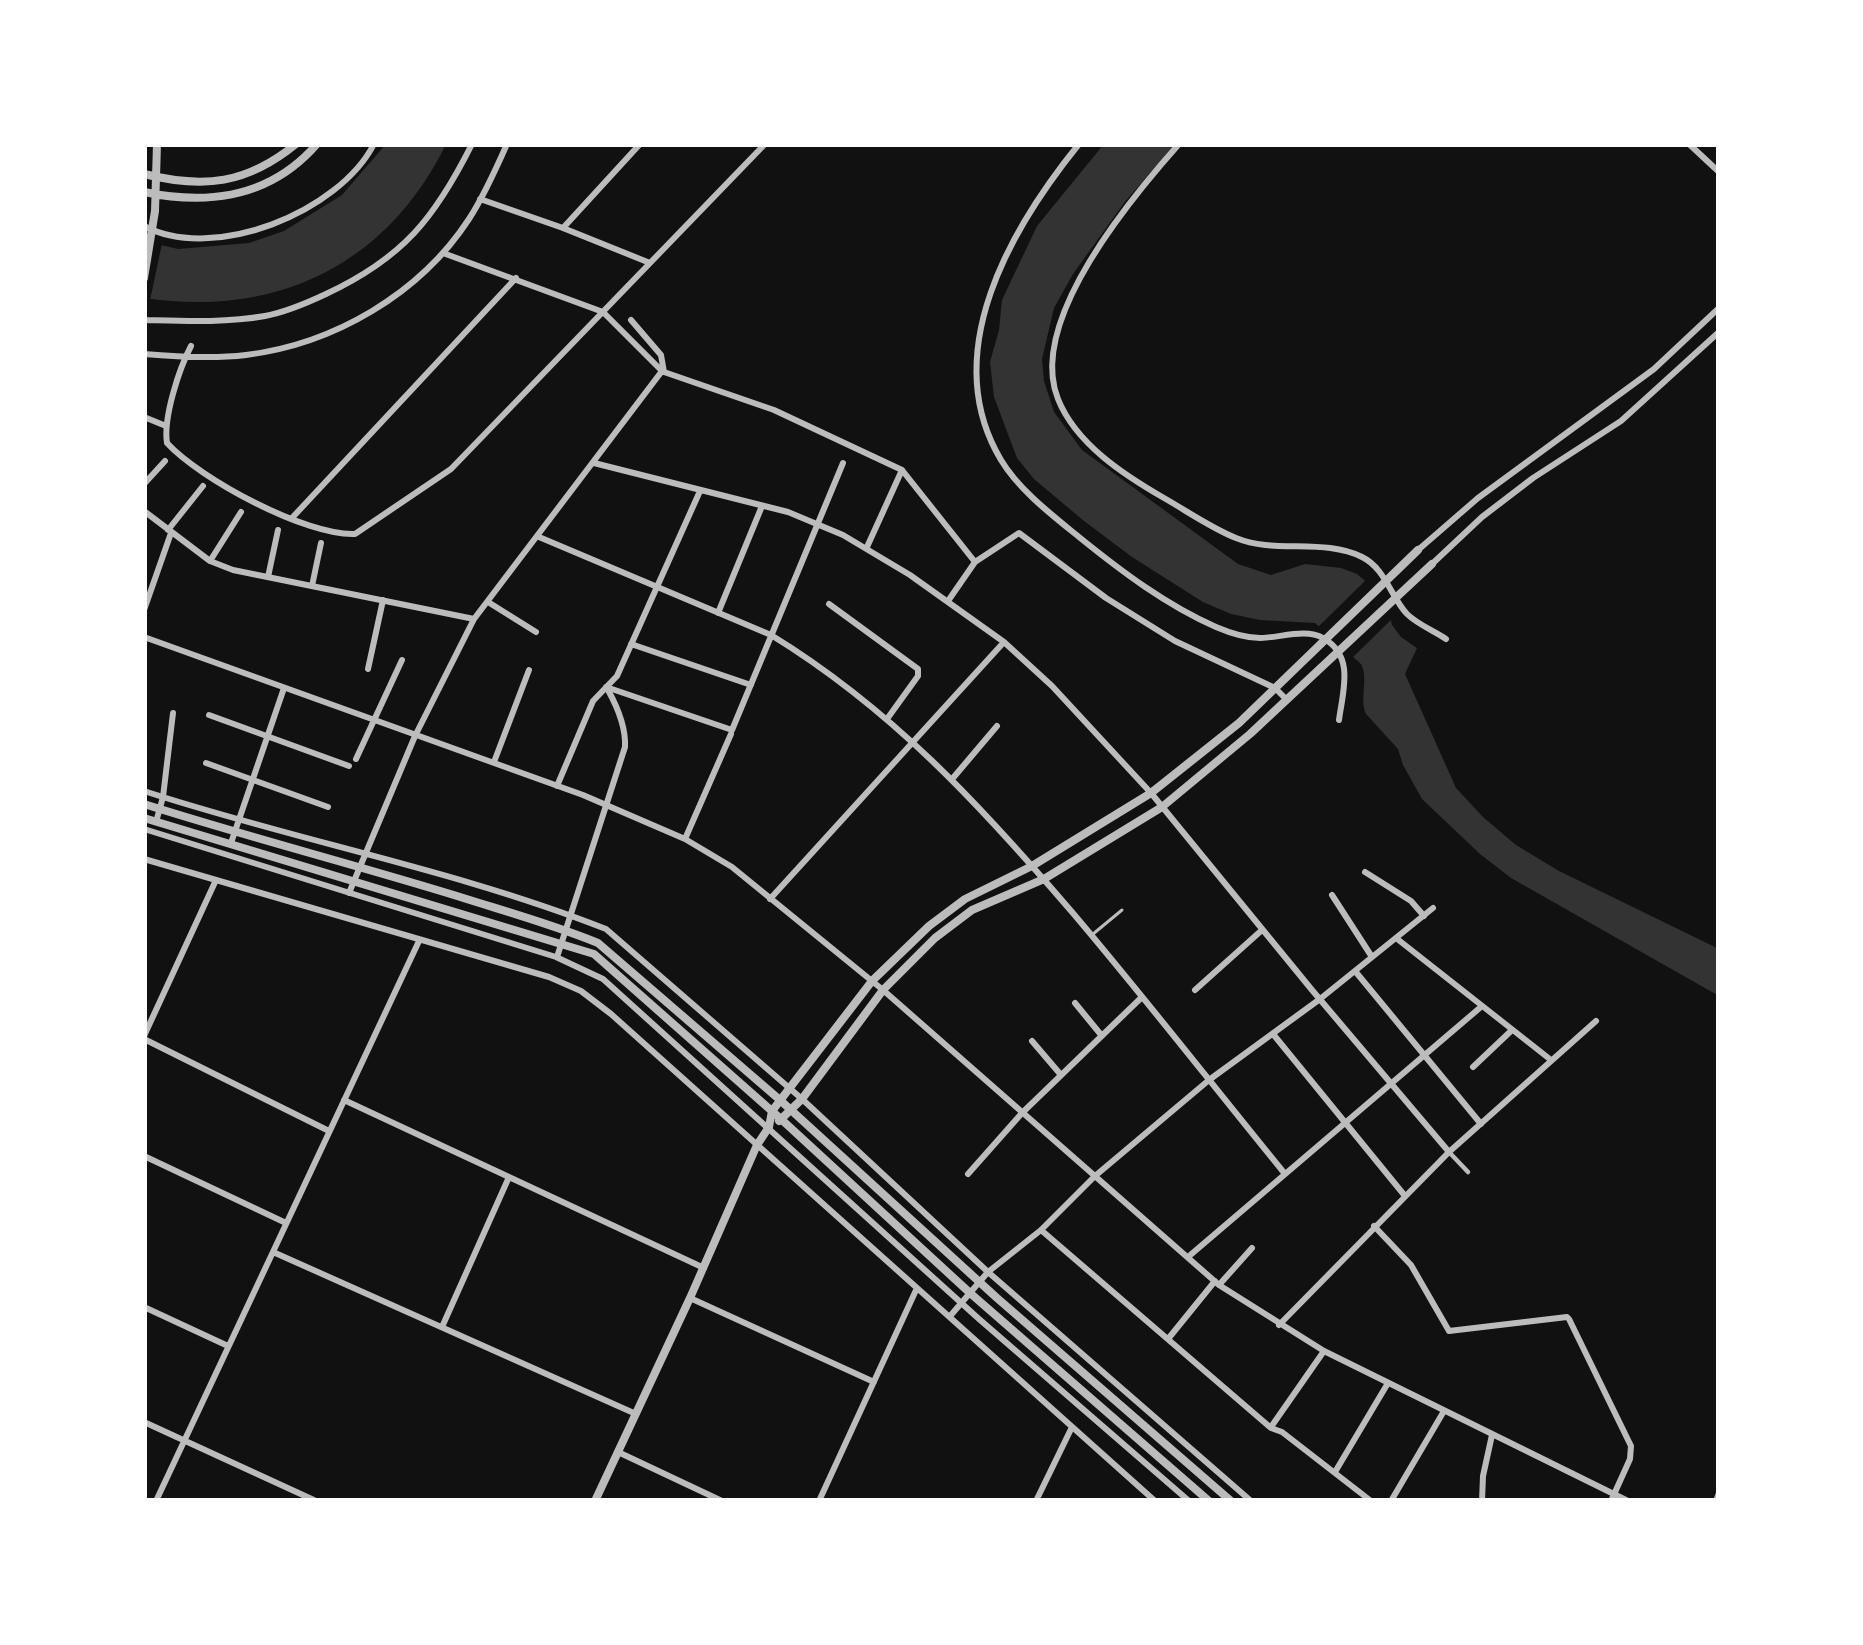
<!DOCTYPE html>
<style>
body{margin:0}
#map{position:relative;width:1863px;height:1645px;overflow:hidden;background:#111;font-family:Overpass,sans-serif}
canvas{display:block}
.frame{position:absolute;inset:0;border:147px solid #fff;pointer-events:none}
</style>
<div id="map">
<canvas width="1863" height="1645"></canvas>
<div class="frame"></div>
</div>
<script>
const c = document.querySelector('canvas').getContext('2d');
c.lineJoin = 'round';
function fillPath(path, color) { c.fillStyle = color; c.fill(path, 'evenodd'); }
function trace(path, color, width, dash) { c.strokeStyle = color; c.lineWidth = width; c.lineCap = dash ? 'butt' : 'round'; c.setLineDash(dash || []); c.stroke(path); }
fillPath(new Path2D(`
 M386,144H446C387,265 276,318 144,298L157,244L178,249L249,243L284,231L342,195Z
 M1104,144H1175L1124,203L1073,274L1054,308L1042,359L1044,381L1054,412L1082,450L1238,564L1271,575L1305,564L1341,568L1357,574L1376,590L1388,608L1392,625L1401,637L1417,648L1405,674L1456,788L1483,817L1516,845L1559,871L1719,949V996L1511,878L1480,854L1422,799L1403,765L1398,749L1366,714C1359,698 1369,680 1361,664L1315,623L1260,620L1231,614L1203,602L1132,557L1084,521L1034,479L1017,458L994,397L990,362L999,330L1002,300L1037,226Z`), '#333');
fillPath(new Path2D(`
 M144,231L163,239L149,305L144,304Z
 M1369,577L1381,587L1393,605L1396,615L1349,661L1315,630Z`), '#111');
trace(new Path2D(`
 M1093,934L1122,910`), '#bcbcbc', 3);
trace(new Path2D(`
 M1449,1152L1468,1172`), '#bcbcbc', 4.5);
trace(new Path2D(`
 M1079,144C1011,228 937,353 1001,460C1019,490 1052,515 1079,537C1121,571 1166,605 1216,627C1230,633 1245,638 1260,638C1279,638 1306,628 1323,638C1355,656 1343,690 1339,720
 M1179,144C1131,198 1027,322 1058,399C1076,444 1124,475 1164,498C1187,511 1211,528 1236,538C1275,554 1324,538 1362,557C1385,568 1391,597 1407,614C1417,624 1434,631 1446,639
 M1689,144L1719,172
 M480,199L563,228L650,263
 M144,226C214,263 339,212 374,144
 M563,228L640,144
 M443,253L603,312L662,371
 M144,320C184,321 225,323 265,316C286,312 307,303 326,294C403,258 435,218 472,144
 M191,346C179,369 163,418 167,443C200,479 306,536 355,534L451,469L765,144
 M144,354C178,357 213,359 246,355C334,344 420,294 469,219C484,196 496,169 507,144
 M664,372L774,410L902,470L975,562L948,601
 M144,417L166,426
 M594,463L788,512L843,535L910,575L1004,642L1052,686L1151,793L1312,990L1449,1152
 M144,484L165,461
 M144,511L210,561L233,570L474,619
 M291,519L516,278
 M168,530L203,486
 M539,537L771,635C892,709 981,806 1072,912C1145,998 1214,1087 1285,1174
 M867,547L902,470
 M1418,550L1478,498L1654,369L1719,308
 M210,561L241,512
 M975,562L1019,533L1106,598L1175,641L1275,688L1286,699
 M1432,564L1482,517L1533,478L1621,421L1719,332
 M268,577L278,530
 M312,586L321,543
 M488,602L536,632
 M829,604L918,669V676L887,719
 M144,610L171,533
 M718,613L762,506
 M144,637L583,795L685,839L732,867L883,990L1219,1285L1324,1351L1628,1501
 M631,644L751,685
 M368,669L383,600
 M606,687L732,730L843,463
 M209,715L349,766
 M356,759L402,660
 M494,762L529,670
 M206,763L328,807
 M953,778L997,726
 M557,786L593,701L617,676L700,491
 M144,791C297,841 457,870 606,929L802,1099L988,1272L1251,1501
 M156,822L163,797L173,713
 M144,829L556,957L603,979L979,1319L1189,1501
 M685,839L731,734
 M231,843L284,688
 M144,859L549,977L581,991L611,1014L1155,1501
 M1365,872L1411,901L1424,916
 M349,893L415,736L474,619L662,371L664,372L661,355L631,320
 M1332,895L1372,957
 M770,899L1004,642
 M1396,938L1551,1060
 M557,957L625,747C626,727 618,708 608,690
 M1355,971L1481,1124
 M1195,990L1262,930
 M1075,1003L1102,1036
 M1273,1034L1405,1196
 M144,1036L216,880
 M144,1039L329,1131
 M1032,1041L1061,1075
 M1473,1067L1512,1030
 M344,1100L704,1268
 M144,1156L286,1223
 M968,1174L1022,1113L1142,997
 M1374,1226L1411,1265L1449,1331L1567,1317L1569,1319L1631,1446L1630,1459L1611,1501
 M1041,1230L1271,1428L1282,1432L1371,1501
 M273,1252L636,1414
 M1188,1257L1482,1006
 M1219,1285L1252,1248
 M690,1298L874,1382
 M144,1307L228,1346
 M951,1315L988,1272L1041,1230L1095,1176L1209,1080L1320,999L1433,908
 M1279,1325L1449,1152L1596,1021
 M442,1327L509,1177
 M1168,1339L1215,1281
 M144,1422L316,1501
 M1271,1427L1324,1351
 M618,1452L722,1501
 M1335,1472L1388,1383
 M156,1501L419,941
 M819,1501L917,1288
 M1036,1501L1072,1427
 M1391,1501L1444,1411
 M1482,1501L1483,1476L1492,1435
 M1716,1501L1719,1493`), '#bcbcbc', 6);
trace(new Path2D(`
 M144,174C204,189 247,184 296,144
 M144,192C210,206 271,197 317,144
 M144,278L155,211L157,144
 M144,804C248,837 353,864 457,896C504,911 552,924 598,943L780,1100L997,1298L1231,1501
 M144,818L594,954L782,1120L970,1293L1209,1501
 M779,1121L802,1099L883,990L935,938L972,910L1044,879L1162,807L1250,734L1432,564
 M595,1501L690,1298L757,1145L769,1127L772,1111L872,981L929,926L965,899L1032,866L1151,793L1239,723L1418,550`), '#bcbcbc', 8);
</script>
